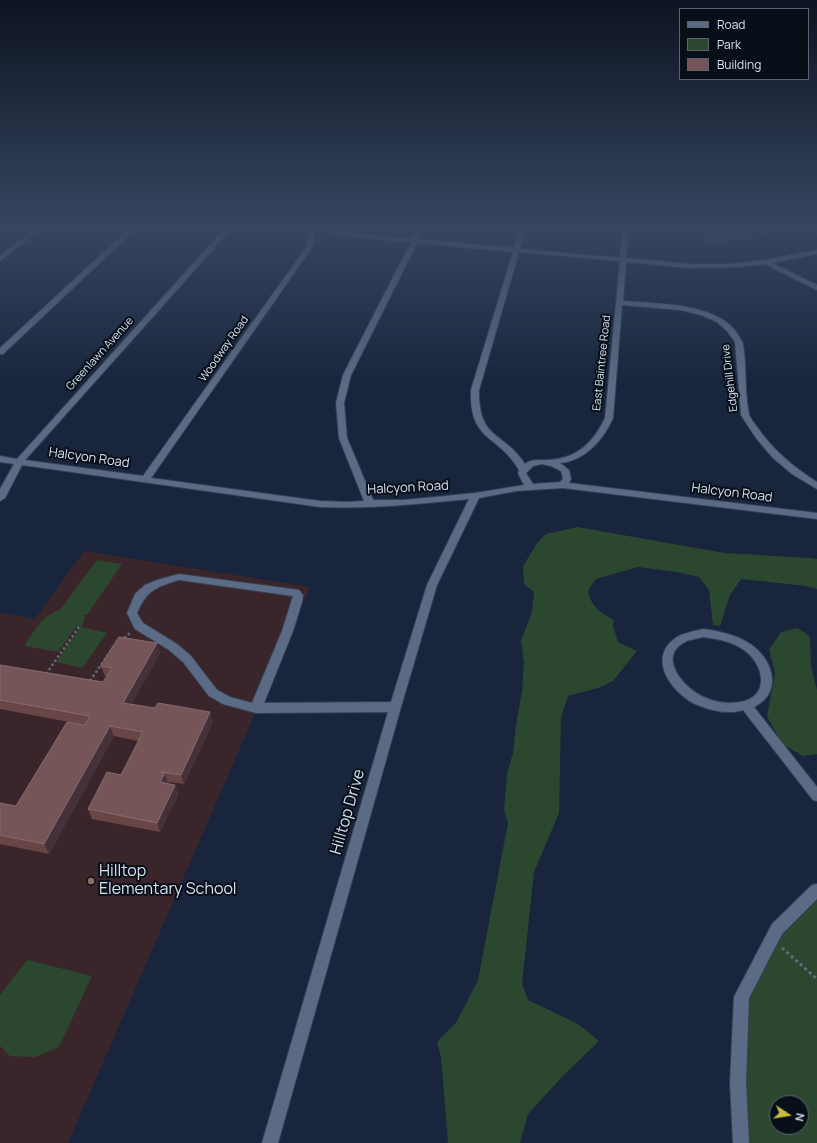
<!DOCTYPE html>
<style>
body{margin:0}
#map{position:relative;width:817px;height:1143px;overflow:hidden;background:#18253c;font-family:Manrope,sans-serif}
canvas{display:block}
.legend{position:absolute;left:679px;top:8px;width:130px;height:72px;box-sizing:border-box;background:#080f18;border:1px solid #5a636e;margin:0;padding:5px 7px;list-style:none;font-size:12px;color:#d6e0ef}
.legend li{display:flex;align-items:center;gap:8px;height:20px}
.legend b{width:20px;border:1px solid #5a636e}
.north{position:absolute;left:769px;top:1095px;width:40px;height:40px;box-sizing:border-box;background:#080f18;border:1px solid #5a636e;border-radius:50%;rotate:102deg;font-size:11px;font-weight:700;line-height:16px;text-align:center;color:#d6e0ef}
.north::after{content:'';display:block;margin:auto;width:14px;height:18px;background:#c2bd3f;clip-path:polygon(50% 0,100% 100%,50% 72%,0 100%)}
</style>
<div id="map">
<canvas width="817" height="1143"></canvas>
<ul class="legend">
<li><b style="height:5px;background:#5b6b86"></b>Road</li>
<li><b style="height:11px;background:#2c472f"></b>Park</li>
<li><b style="height:11px;background:#755558"></b>Building</li>
</ul>
<div class="north">N</div>
</div>
<script>
const c = document.querySelector('canvas').getContext('2d');
c.lineJoin = 'round';
function fillPath(path, color) { c.fillStyle = color; c.fill(path, 'evenodd'); }
function trace(path, color, width, dash) { c.strokeStyle = color; c.lineWidth = width; c.lineCap = dash ? 'butt' : 'round'; c.setLineDash(dash || []); c.stroke(path); }
function drawText(font, color, halo, rows, align = 'center') {
  c.font = font + ' Manrope,sans-serif'; c.lineWidth = 4; c.setLineDash([]); c.textBaseline = 'middle'; c.strokeStyle = halo; c.fillStyle = color; for (const [text, x, y, turn = 0] of rows) {
    c.save(); c.translate(x, y); c.rotate((+turn || 0) * Math.PI / 180); c.textAlign = isNaN(turn) ? turn : align; if (halo) c.strokeText(text, 0, 0); c.fillText(text, 0, 0); c.restore();
  }
}
fillPath(new Path2D(`
 M84,551L310,587L68,1143H0V613L35,619Z`), '#3a262a');
fillPath(new Path2D(`
 M700,226H817V236L808,234L804,228L793,227L774,235L736,239L719,243H708L704,237Z
 M577,527L725,553L810,558L817,559V589L806,586L741,579L730,595L720,626L713,625L709,590L699,577L677,572L638,567L596,579L588,590C590,606 601,613 614,620L613,626L618,642L637,651L613,681L598,688L568,696L561,717L559,813L534,872L522,984L528,1000L578,1024L599,1041L563,1076L528,1114L520,1143H448L441,1057L437,1042L456,1023L478,980L508,823L504,810L507,774L513,753L516,725L522,691L524,663L521,641L532,612L534,592L524,584L523,566L538,542L546,534Z
 M97,560L122,564L87,615H84L85,618L81,627L107,633L82,668L56,662L81,627H76L58,652L26,646V643C35,630 44,614 60,610Z
 M798,628L810,637L811,666L817,690V754L803,756L782,744L767,716L775,673L769,650L781,632Z
 M817,890V1143H741L742,997L777,929ZM777,1103H801V1127H777Z
 M27,960L92,976L59,1047L35,1057L10,1056L0,1046V995Z`), '#2c472f');
const minor = new Path2D(`
 M38,226H45L0,261V256Z
 M132,226H139L3,354H0V348Z
 M227,226H234L25,460L143,476L307,246L309,229L301,226H316L360,234L412,239L419,226H425L418,239L514,248L521,226H527L520,249L620,258L623,226H629L626,258L690,264H728L765,260L817,250V254L772,263L817,285V290L765,264L737,267L690,268L626,262L623,301C657,304 715,302 737,333C739,337 742,340 743,344C747,366 744,391 749,414C750,418 754,423 757,427C773,450 793,467 817,482V489L792,474L773,458L756,438L741,415L735,342L727,331L717,322L701,315L681,310L622,305L613,418C603,440 585,461 560,463L569,470L571,479L569,483L817,513V519L563,488L516,491L479,498L437,585L401,707L278,1143H262L388,712L256,713L223,704L209,696L183,662L169,650L135,629L127,613L135,594L145,585L157,580L179,574L299,590L303,595L302,602L293,631L264,703L391,702L427,585L469,499C419,504 370,509 320,507L22,465L5,498L0,501V489L14,464L0,462V456L17,459ZM315,230L360,238L411,242L343,375L336,403L339,438L364,501L347,502L320,501L151,478L313,246ZM417,243L513,252L471,390C469,443 499,434 519,470L518,473L524,485L475,493L404,500H373L347,438L344,403L351,375ZM519,252L620,261L605,418C593,444 575,460 546,460C538,460 531,459 525,464C504,431 478,441 479,390ZM542,464L551,466L561,471L563,479L560,482L533,484L526,473L533,466ZM179,580L293,596L282,631L252,703L230,697L217,690L191,656L177,644L143,623L137,613C147,590 156,587 179,580Z
 M703,629C718,631 734,634 747,642C772,656 785,692 754,707L817,787V801L813,800L743,710C728,715 709,710 695,704C671,692 646,657 677,637C684,633 695,631 703,629ZM703,637C717,639 731,641 744,650C764,664 771,697 740,702C728,704 714,702 704,697C685,689 656,657 685,642C690,639 697,639 703,637Z
 M817,884V899L782,934L749,998L746,1082L749,1143H733L730,1082L734,997L772,924L812,885Z`);
trace(minor, '#364053', 2);
trace(new Path2D(`
 M124,638L131,632
 M46,674L79,627
 M90,681L114,646`), '#5e697d', 2.5, [2.5, 2.5]);
trace(new Path2D(`
 M782,948L817,979`), '#5e697d', 3, [3, 3]);
fillPath(minor, '#5b6b86');
fillPath(new Path2D(`
 M157,643L160,653L131,704L213,722L184,784L168,782L167,784L175,785L178,795L160,832L92,819L88,809L121,775L138,741L114,736L49,854L0,844V803L16,806L85,725L0,709V665L103,682L107,676H105L101,666Z`), '#694546');
fillPath(new Path2D(`
 M157,643L160,653L127,713L123,703Z
 M210,712L213,722L184,784L181,775Z
 M110,726L114,736L49,854L44,844Z
 M165,773L168,783L163,792L160,782Z
 M175,785L178,795L160,832L157,823Z`), '#44313a');
const building = new Path2D(`
 M119,637L157,643L123,703L155,708L158,703L210,712L181,775L161,772L165,773L160,782L175,785L157,823L88,809L107,772L121,775L143,732L110,726L44,844L0,835V803L16,806L67,722L85,725L90,716L0,700V665L103,682L112,668L101,666Z`);
fillPath(building, '#755558');
trace(building, '#846b70', 1);
const sky = c.createLinearGradient(0, 0, 0, 386);
sky.addColorStop(0, '#0d1421');
sky.addColorStop(0.59, '#374661');
sky.addColorStop(1, '#37466100');
c.fillStyle = sky;
c.fillRect(0, 0, 817, 386);
for (const [x, y, r, color] of [
 [91,881,4,"#8d6e63"]
]) { const dot = new Path2D(); dot.arc(x, y, r, 0, 2 * Math.PI); c.fillStyle = color; c.fill(dot); trace(dot, '#080f18', 1.5); }
drawText('11px', '#d6e0ef', '#080f18', [
 ["Woodway Road",224,349,-55],
 ["Greenlawn Avenue",100,354,-48],
 ["East Baintree Road",602,363,-84],
 ["Edgehill Drive",730,378,-97]
]);
drawText('13px', '#d6e0ef', '#080f18', [
 ["Halcyon Road",89,458,8],
 ["Halcyon Road",408,488,-3],
 ["Halcyon Road",732,493,7]
]);
drawText('16px', '#d6e0ef', '#080f18', [
 ["Hilltop Drive",348,812,-74]
]);
drawText('16px', '#d6e0ef', '#080f18', [
 ["Hilltop",99,872],
 ["Elementary School",99,890]
], 'left');
</script>
